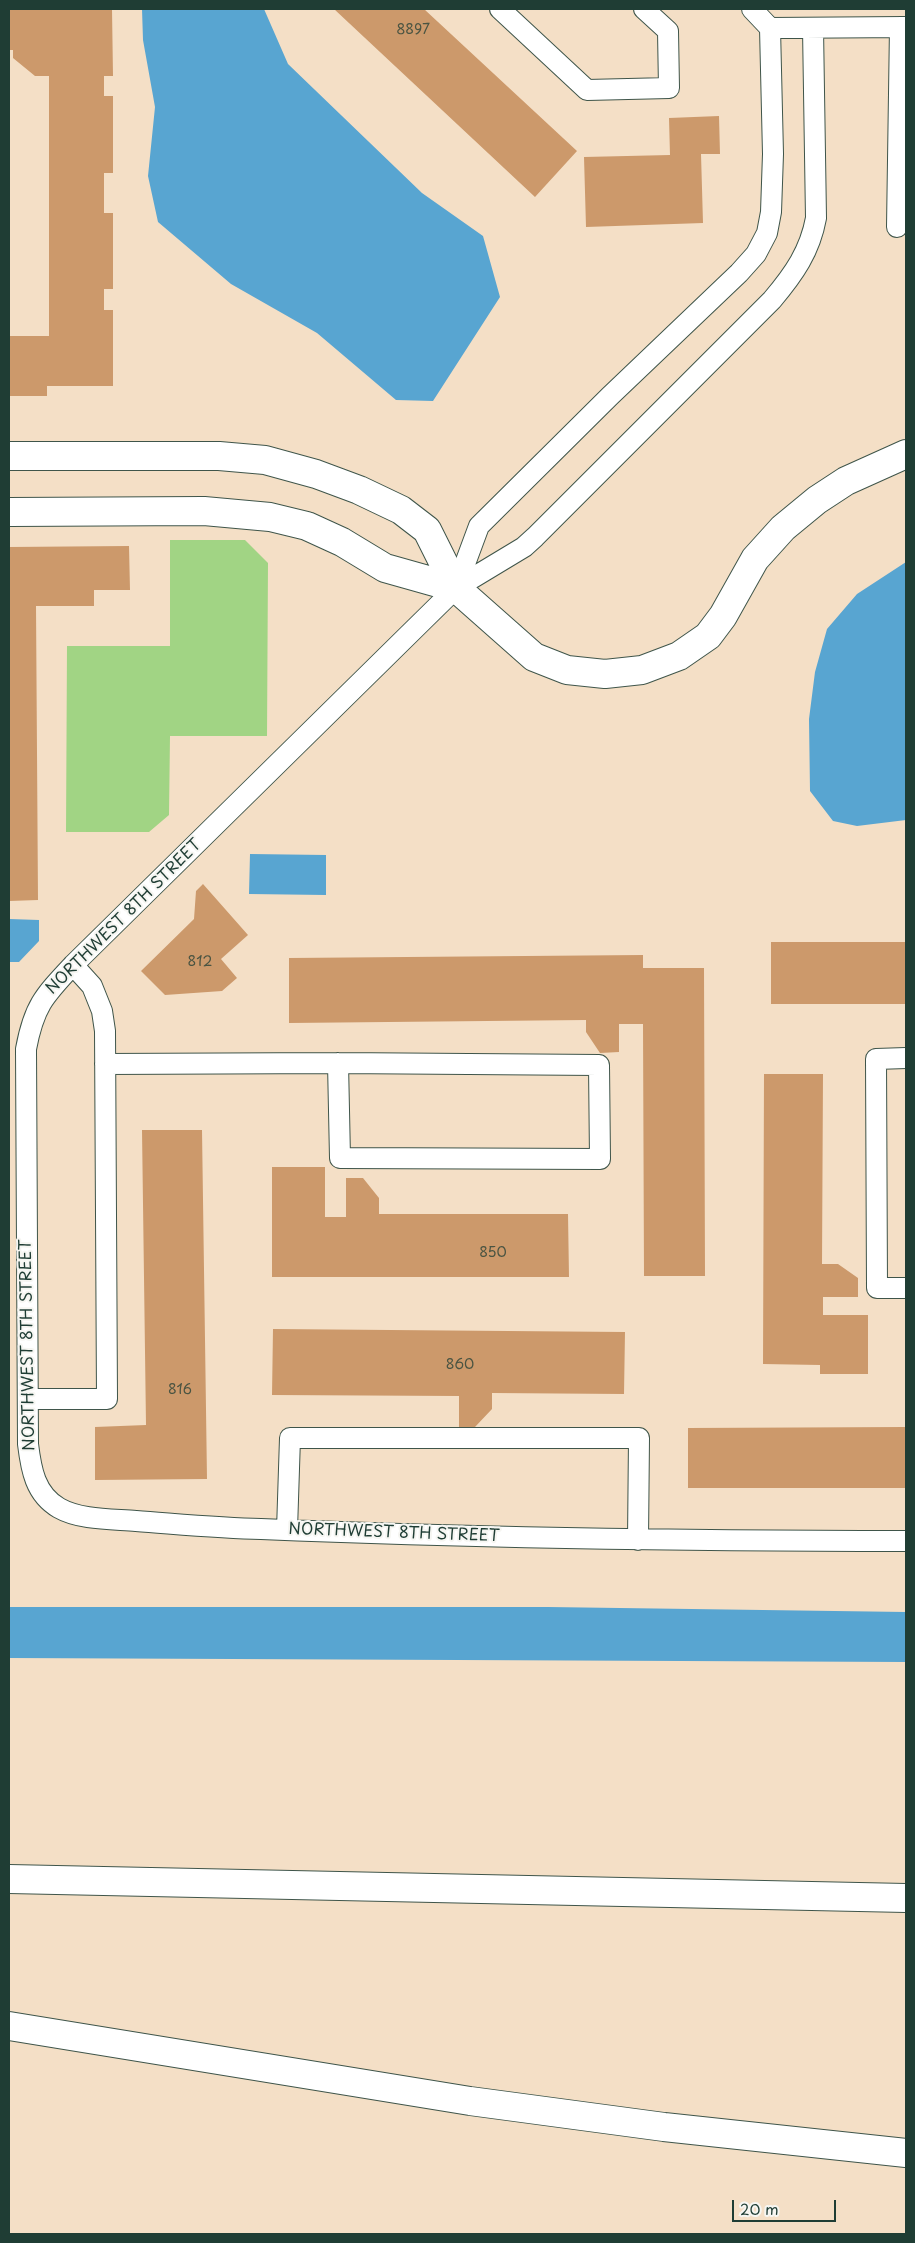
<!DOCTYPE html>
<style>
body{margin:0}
#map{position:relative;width:915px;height:2243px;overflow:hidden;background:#f4dfc6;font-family:"Playpen Sans",sans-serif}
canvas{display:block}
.frame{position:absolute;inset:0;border:10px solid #1f3d34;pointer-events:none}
.scale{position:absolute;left:732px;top:2200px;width:104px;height:22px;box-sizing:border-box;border:2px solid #1f3d34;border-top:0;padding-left:6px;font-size:15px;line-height:18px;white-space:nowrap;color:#1f3d34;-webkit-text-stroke:4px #f6f6f2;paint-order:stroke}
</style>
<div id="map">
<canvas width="915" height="2243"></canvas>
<div class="frame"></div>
<div class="scale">20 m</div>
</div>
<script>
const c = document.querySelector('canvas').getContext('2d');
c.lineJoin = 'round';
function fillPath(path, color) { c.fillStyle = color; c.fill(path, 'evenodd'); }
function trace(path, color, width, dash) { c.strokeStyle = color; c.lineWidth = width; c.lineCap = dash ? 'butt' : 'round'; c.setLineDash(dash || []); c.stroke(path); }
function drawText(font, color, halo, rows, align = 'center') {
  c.font = font + ' "Playpen Sans",sans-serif'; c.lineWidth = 4; c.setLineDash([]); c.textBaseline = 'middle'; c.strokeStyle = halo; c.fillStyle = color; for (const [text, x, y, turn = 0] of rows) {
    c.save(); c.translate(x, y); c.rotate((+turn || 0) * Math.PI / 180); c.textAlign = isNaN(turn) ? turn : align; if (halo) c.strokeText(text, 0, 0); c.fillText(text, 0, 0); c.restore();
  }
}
fillPath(new Path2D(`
 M170,540H245L268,563L267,736H170L169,815L149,832H66L67,646H170Z`), '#a1d484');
fillPath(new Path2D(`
 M142,9H264L288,64L422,193L483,236L500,297L433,401L396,400L317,333L231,284L158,222L148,176L155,107L143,40Z
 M906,562V820L857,826L833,821L810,791L809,719L815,672L827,629L857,594Z
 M250,854L326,855V895L249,894Z
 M9,919L39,920V941L19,962H9Z
 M9,1607H548L906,1612V1662L9,1658Z`), '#58a5d1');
fillPath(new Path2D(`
 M9,9H112L113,76H104V96H113V173H104V213H113V289H104V310H113V386H47V396H9V336H49V76H35L13,58V50H9Z
 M334,9H424L577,151L535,197Z
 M719,116L720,154H701L703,223L586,227L584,157L670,155L669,118Z
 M129,546L130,590H94V606H36L38,900L9,901V547Z
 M203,884L248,935L221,959L237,978L222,991L165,995L141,971L194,919L196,891Z
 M771,942H906V1004H771Z
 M643,955V968H704L705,1276H644L643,1024H619V1052L600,1053L586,1032V1020L289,1023V958Z
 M764,1074H823L822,1264H838L858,1278V1297H823V1315H868V1374H820V1365L763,1364Z
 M142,1130H202L207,1479L95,1480V1427L146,1425Z
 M272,1167H325V1217H346V1178H363L379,1198V1214H568L569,1277H272Z
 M273,1329L625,1332L624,1394L492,1393V1409L475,1427H459V1396L272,1395Z
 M906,1427V1488H688V1428Z`), '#cc996b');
const service = new Path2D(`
 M500,9L587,90L669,88L668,31L644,9
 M752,9L770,28L906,27
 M813,28L816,218C810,251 794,274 772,300L535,537L524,547L456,588L73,965C44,996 34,1006 26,1049L28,1444C31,1469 35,1494 59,1508C80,1520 112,1519 136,1521C178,1524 220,1528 261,1529C476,1538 691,1541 906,1541
 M897,227L900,27
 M456,588L479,526L610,396L739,273L756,254L767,233L771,212L773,154L770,28
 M906,1058L876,1059L877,1288H906
 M105,1064L338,1063L599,1065L600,1159L340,1158L338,1063
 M28,1399H107L105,1031L102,1011L92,986L73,965
 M287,1530L290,1438H639L638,1540`);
const minor = new Path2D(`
 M9,456H219L265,460L316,474L359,490L401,510L427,530L456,588L534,657L567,670L605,674L642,670L679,656L708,636L723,616L755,559L783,528L817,500L846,481L906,454
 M9,512L204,511L270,517L307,526L342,542L385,568L456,588`);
const motorway = new Path2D(`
 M9,1879L906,1898
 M9,2026L470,2101L664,2127L906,2153`);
trace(service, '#3f554a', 22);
trace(minor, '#3f554a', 30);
trace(motorway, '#3f554a', 30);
trace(service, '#fff', 20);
trace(minor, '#fff', 28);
trace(motorway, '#fff', 28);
drawText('14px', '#4a5442', null, [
 ["8897",413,30],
 ["812",200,962],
 ["850",493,1253],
 ["860",460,1365],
 ["816",180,1390]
]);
drawText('16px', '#1f3d34', '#f6f6f2', [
 ["NORTHWEST 8TH STREET",124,917,-45],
 ["NORTHWEST 8TH STREET",28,1345,-91],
 ["NORTHWEST 8TH STREET",394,1533,2]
]);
</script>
